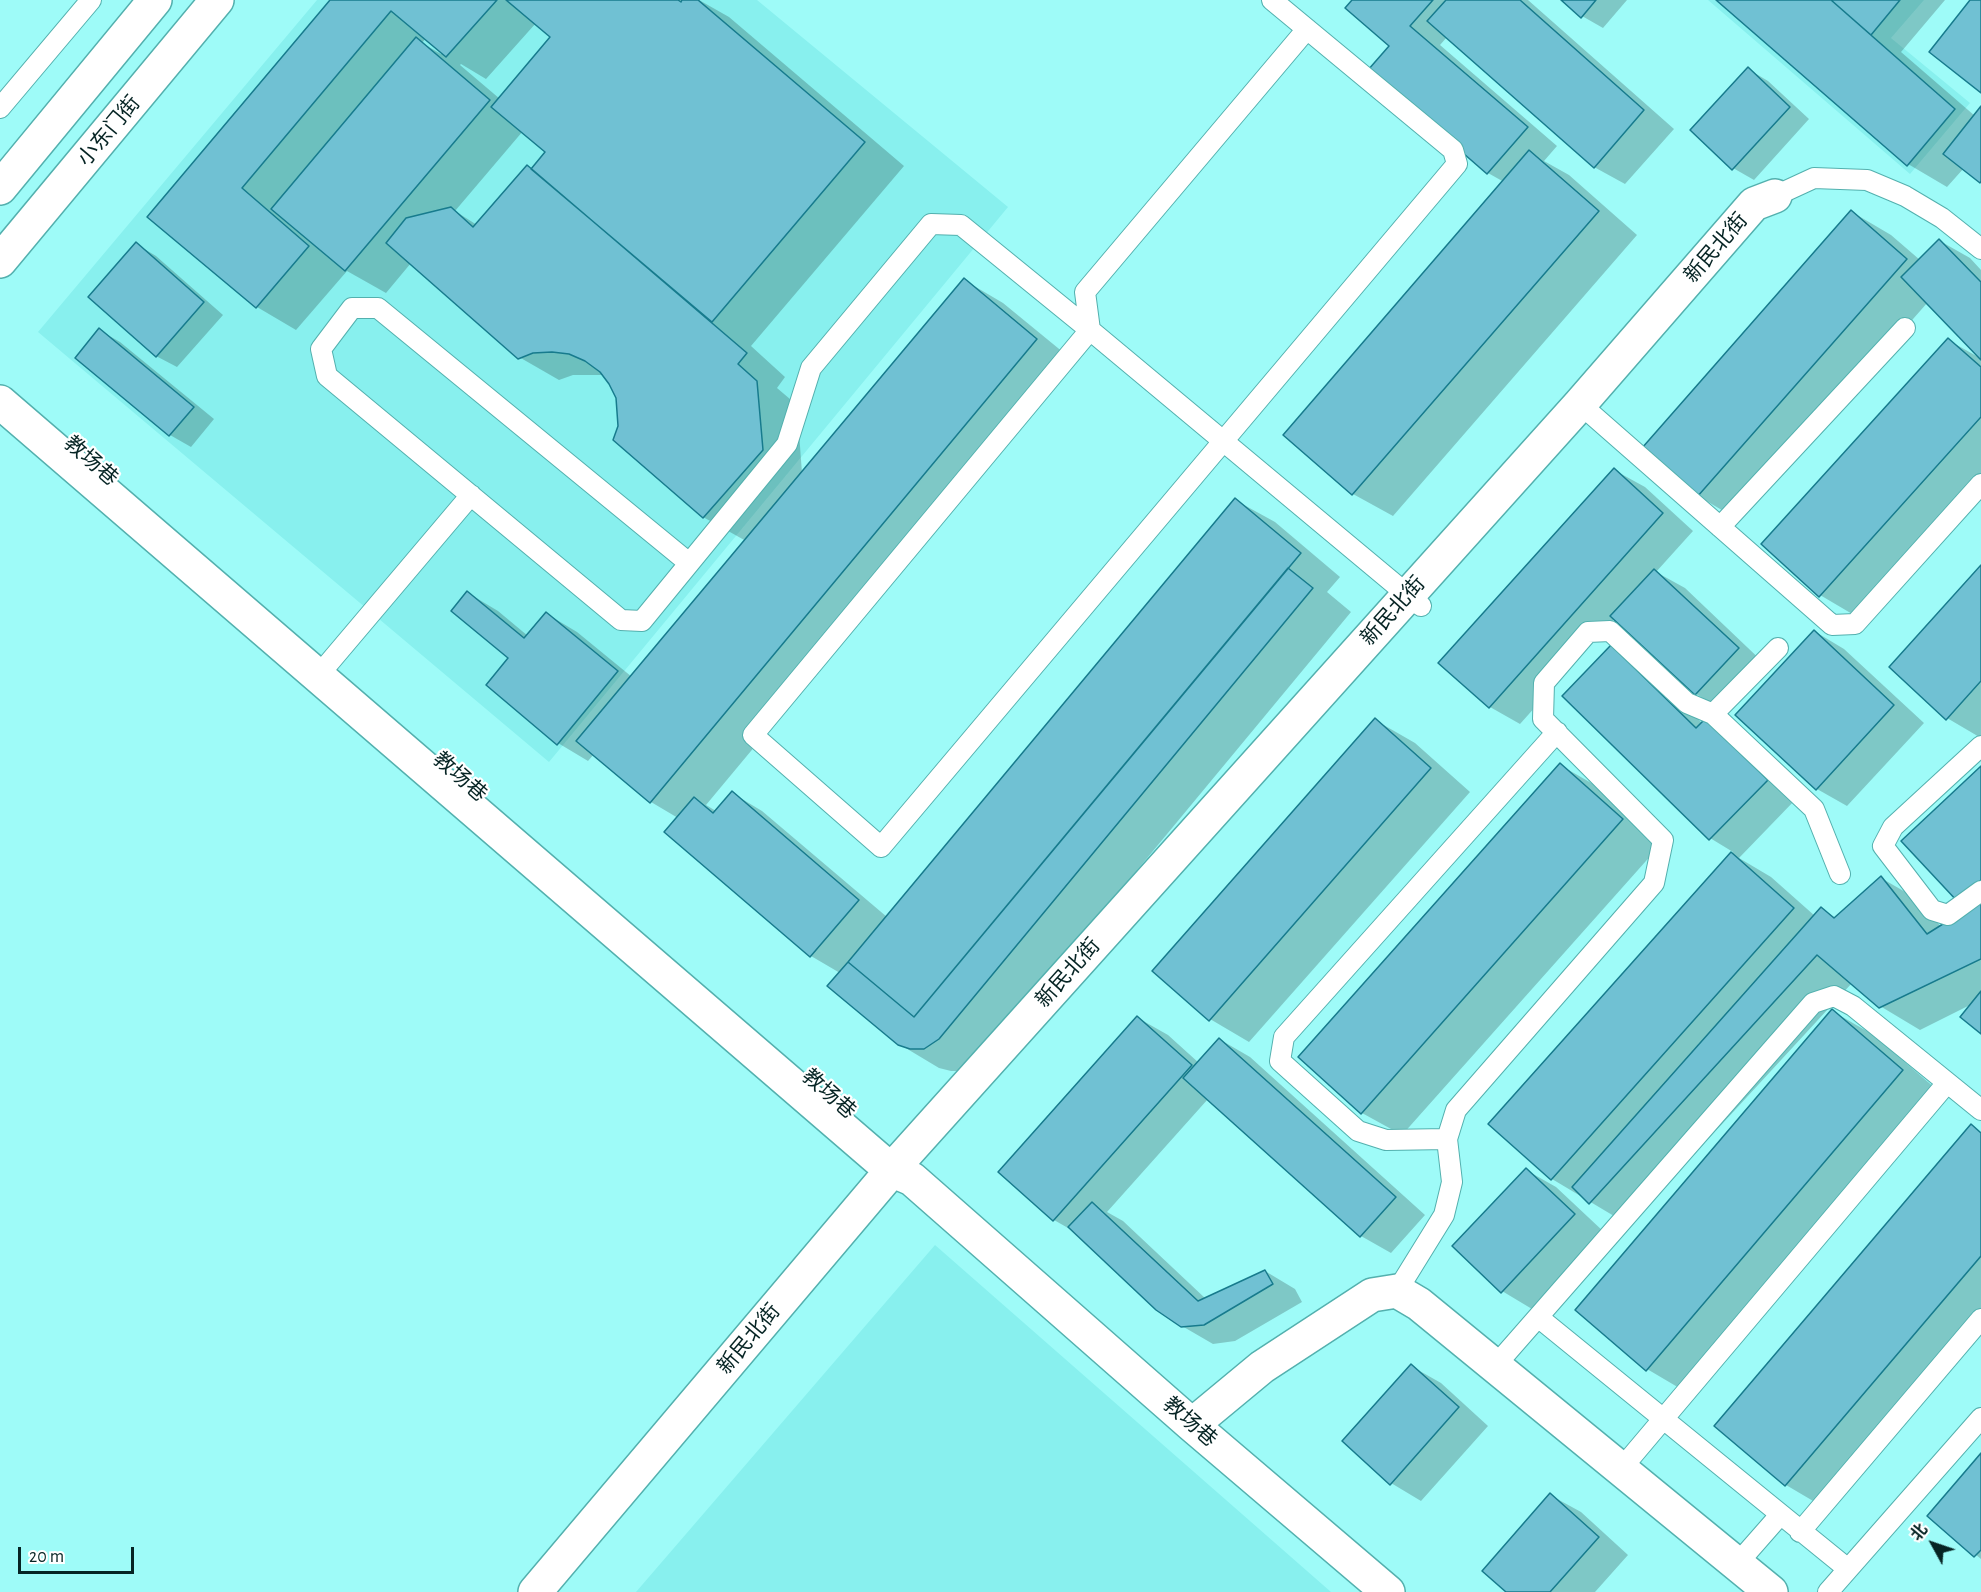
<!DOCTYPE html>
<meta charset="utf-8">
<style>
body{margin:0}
#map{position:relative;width:1981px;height:1592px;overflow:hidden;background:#9efbf8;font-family:"Alegreya Sans","Noto Sans SC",sans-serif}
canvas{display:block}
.north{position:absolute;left:1903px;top:1514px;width:60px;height:60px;-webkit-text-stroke:4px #fff;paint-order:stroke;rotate:310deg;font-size:16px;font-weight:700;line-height:24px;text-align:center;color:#062424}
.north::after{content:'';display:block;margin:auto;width:21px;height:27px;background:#062424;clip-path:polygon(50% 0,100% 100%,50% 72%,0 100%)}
.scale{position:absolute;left:18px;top:1547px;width:116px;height:27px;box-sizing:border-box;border:3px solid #062424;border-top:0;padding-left:8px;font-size:18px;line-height:21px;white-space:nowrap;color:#062424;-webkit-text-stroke:4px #fff;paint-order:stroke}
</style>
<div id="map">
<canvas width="1981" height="1592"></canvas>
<div class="north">北</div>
<div class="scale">20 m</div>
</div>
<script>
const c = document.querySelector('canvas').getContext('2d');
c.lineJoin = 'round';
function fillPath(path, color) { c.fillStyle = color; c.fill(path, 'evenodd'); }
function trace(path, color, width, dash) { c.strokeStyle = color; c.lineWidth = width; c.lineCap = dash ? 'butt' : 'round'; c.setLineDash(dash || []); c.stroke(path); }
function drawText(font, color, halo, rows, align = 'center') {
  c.font = font + ' "Alegreya Sans","Noto Sans SC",sans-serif'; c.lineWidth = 4.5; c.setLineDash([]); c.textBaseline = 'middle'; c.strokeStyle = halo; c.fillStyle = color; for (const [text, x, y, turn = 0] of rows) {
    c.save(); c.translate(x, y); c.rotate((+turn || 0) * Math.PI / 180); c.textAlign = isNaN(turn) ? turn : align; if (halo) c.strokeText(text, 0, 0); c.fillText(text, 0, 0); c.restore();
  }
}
fillPath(new Path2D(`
 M317,0H757L1008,207L549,762L38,332Z
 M1708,0H1924L1891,38L1970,103L1910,174Z
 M935,1245L1331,1592H636Z`), '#88f0ee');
fillPath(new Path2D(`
 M332,0H699L729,17L904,166L751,346L785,377L777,388L797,405L802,473L964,280L1003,303L1075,362L706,805L716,811L732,793L762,811L887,917L1235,500L1275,522L1340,577L1327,592L1351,612L979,1061L964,1071H951L939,1068L899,1044L840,973L811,956L666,832L678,818L651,802L594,754L588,761L558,743L511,658L468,593L498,611L528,636L547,614L577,632L632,677L746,541L703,517L620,427L617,398L605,375H573L559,380L519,357L411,263L386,293L347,271L296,330L257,307L149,217ZM536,23L552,37L500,99L460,65L461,64L486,79ZM426,38L442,52L441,54L422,43ZM523,131L547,152L532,170L477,225L455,211Z
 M1354,0H1528L1674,129L1625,184L1594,167L1447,37L1440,45L1557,146L1544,161L1569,175L1637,235L1393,516L1353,494L1504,182L1488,173L1391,46Z
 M1563,0H1627L1603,28L1582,16Z
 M1718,0H1945L1901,52L1975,116L1981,108V182L1964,168L1947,187L1908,164Z
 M1748,69L1768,81L1809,119L1754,180L1733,168Z
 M1852,212L1891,235L1920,260L1940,241L1970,258L1981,270V484L1859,618L1820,595L1948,340L1980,358L1928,302L1737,519L1698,496Z
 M136,244L156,256L223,315L177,367L156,356Z
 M99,330L120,342L214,419L191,447L170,435L77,358Z
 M1614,470L1645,487L1693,531L1656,572L1685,588L1768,667L1726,712L1696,694L1615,618L1520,724L1490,707Z
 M1981,567V738L1947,718Z
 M1814,631L1844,649L1924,723L1847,806L1817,789Z
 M1611,647L1642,664L1703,724L1706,721L1797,798L1739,858L1771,877L1815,916L1821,909L1836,918L1881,878L1921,901L1941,927L1971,908L1981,768V1032L1972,1004L1920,1030L1880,1006L1852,983L1629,1225L1552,1179L1490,1124L1733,852L1710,838Z
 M1375,720L1415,743L1470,792L1249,1042L1210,1019Z
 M1560,765L1600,788L1662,843L1402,1135L1362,1113L1300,1057Z
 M1832,1011L1872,1034L1942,1094L1686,1392L1647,1369Z
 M1138,1018L1168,1035L1199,1063L1219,1039L1250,1057L1425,1215L1391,1253L1361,1236L1208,1099L1107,1212L1123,1221L1206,1299L1265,1271L1295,1289L1302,1302L1235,1341L1213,1344L1182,1326L1075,1232L1054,1220L1000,1172Z
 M1971,1126L1981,1132V1325L1825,1508L1786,1485Z
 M1526,1170L1556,1187L1604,1232L1532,1309L1502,1291Z
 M1411,1366L1441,1383L1488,1426L1421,1501L1391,1483Z
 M1981,1455V1559L1929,1516Z
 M1550,1495L1581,1512L1628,1555L1595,1592H1508Z`), '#0003');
const building = new Path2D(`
 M330,0H497L446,57L391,11L242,188L309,246L256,308L147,217Z
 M506,0H678L681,2L682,0H698L865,142L712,322L531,169L545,152L491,107L550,37Z
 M1352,0H1433L1410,26L1528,127L1487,174L1368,70L1389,46L1345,8Z
 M1446,0H1520L1644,110L1594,168L1427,21Z
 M1561,0H1596L1581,18Z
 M1716,0H1831L1955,109L1907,166Z
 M1831,0H1900L1871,35Z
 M1970,0H1981V93L1929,52Z
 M416,37L490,100L345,271L271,209Z
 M1748,67L1790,107L1732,170L1690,130Z
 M1981,106V181L1980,183L1943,154Z
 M1529,150L1599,211L1352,495L1283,435Z
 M527,165L747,353L738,364L757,381L763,450L703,518L613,440L618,426L616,398L609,384L600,372L585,361L569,354L552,352L533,353L518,359L386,243L406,218L451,207L473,227Z
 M1851,210L1907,259L1697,497L1642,448Z
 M1939,239L1981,282V360L1901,277Z
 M136,242L204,302L156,357L88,297Z
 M964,278L1037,339L650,803L576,741Z
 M99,328L194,407L169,436L75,358Z
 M1948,338L1981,367V417L1819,597L1761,544Z
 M1614,468L1663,513L1489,708L1438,663Z
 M1235,498L1301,553L914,1017L848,962Z
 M1981,565V681L1946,720L1889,667Z
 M1288,568L1313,588L939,1039L924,1049H910L898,1045L827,986L848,962L914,1017Z
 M1654,569L1739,648L1695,695L1610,616Z
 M467,591L524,638L546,612L618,671L557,745L486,685L508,658L451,611Z
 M1814,630L1894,705L1816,790L1735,715Z
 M1611,645L1696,728L1705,719L1768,780L1709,840L1562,696Z
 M1375,718L1431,768L1209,1021L1152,971Z
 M1560,763L1623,819L1361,1114L1298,1057Z
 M1981,766V880L1958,902L1901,841Z
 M732,791L859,900L810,957L664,832L694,797L713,813Z
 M1731,852L1794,908L1551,1180L1488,1124Z
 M1881,876L1927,934L1981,900V959L1879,1008L1817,955L1589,1204L1572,1187L1821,907L1834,918Z
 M1981,991V1034L1960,1017Z
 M1832,1009L1903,1070L1646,1371L1575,1310Z
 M1137,1016L1192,1065L1053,1221L998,1172Z
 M1219,1038L1396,1197L1360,1237L1183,1078Z
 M1971,1124L1981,1133V1256L1785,1486L1714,1426Z
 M1526,1168L1575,1214L1501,1293L1452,1246Z
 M1092,1202L1198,1301L1265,1270L1273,1284L1204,1325L1181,1327L1156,1310L1068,1227Z
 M1411,1364L1459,1407L1390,1485L1342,1441Z
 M1981,1453V1550L1974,1557L1927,1516Z
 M1550,1493L1599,1537L1550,1592H1506L1482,1571Z`);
fillPath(building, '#70c1d3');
trace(building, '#177b8d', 1.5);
const service = new Path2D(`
 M1272,0L1453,150L1457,164L881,847L753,735L1090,330L1085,292L1307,29
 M0,108L91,0
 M1775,196L1814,178L1867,180L1905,196L1942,218L1981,249
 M1580,404L1832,625L1855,624L1981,484
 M1720,527L1905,328
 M689,563L378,308H352L321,349L327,376L621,620L642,621L787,444L811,368L931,224L961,225L1090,330L1421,606
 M317,677L471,495
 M1713,714L1778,648
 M1981,746L1893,827L1883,846L1932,910L1948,915L1981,891
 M1447,1139L1386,1140L1358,1131L1280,1061L1284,1037L1557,732
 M1397,1291L1444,1215L1452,1182L1447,1139L1456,1110L1654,883L1663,840L1543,719L1544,683L1588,632L1610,631L1687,703L1713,714L1814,809L1840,874
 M1538,1317L1848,1569
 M1495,1366L1813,1003L1834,996L1853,1006L1981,1110
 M1621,1469L1947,1083
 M1800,1532L1981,1319
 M1737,1564L1780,1515
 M1828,1592L1981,1418`);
const minor = new Path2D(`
 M0,402L891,1170L912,1179L1192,1425L1388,1592
 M1192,1425L1262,1367L1372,1295L1397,1291L1419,1304L1771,1592
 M535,1592L903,1157L1580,404L1754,204L1775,196`);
const secondary = new Path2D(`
 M0,188L155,0
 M0,261L217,0`);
trace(service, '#53b0ae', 22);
trace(minor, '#53b0ae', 36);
trace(secondary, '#53b0ae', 36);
trace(service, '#fff', 20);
trace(minor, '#fff', 33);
trace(secondary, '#fff', 33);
drawText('21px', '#062424', '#fff', [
 ["小东门街",109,131,-50],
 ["新民北街",1716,248,-49],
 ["教场巷",91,461,41],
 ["新民北街",1393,611,-48],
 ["教场巷",460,777,41],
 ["新民北街",1068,973,-48],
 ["教场巷",829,1094,41],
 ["新民北街",749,1339,-50],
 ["教场巷",1190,1422,41]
]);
</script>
